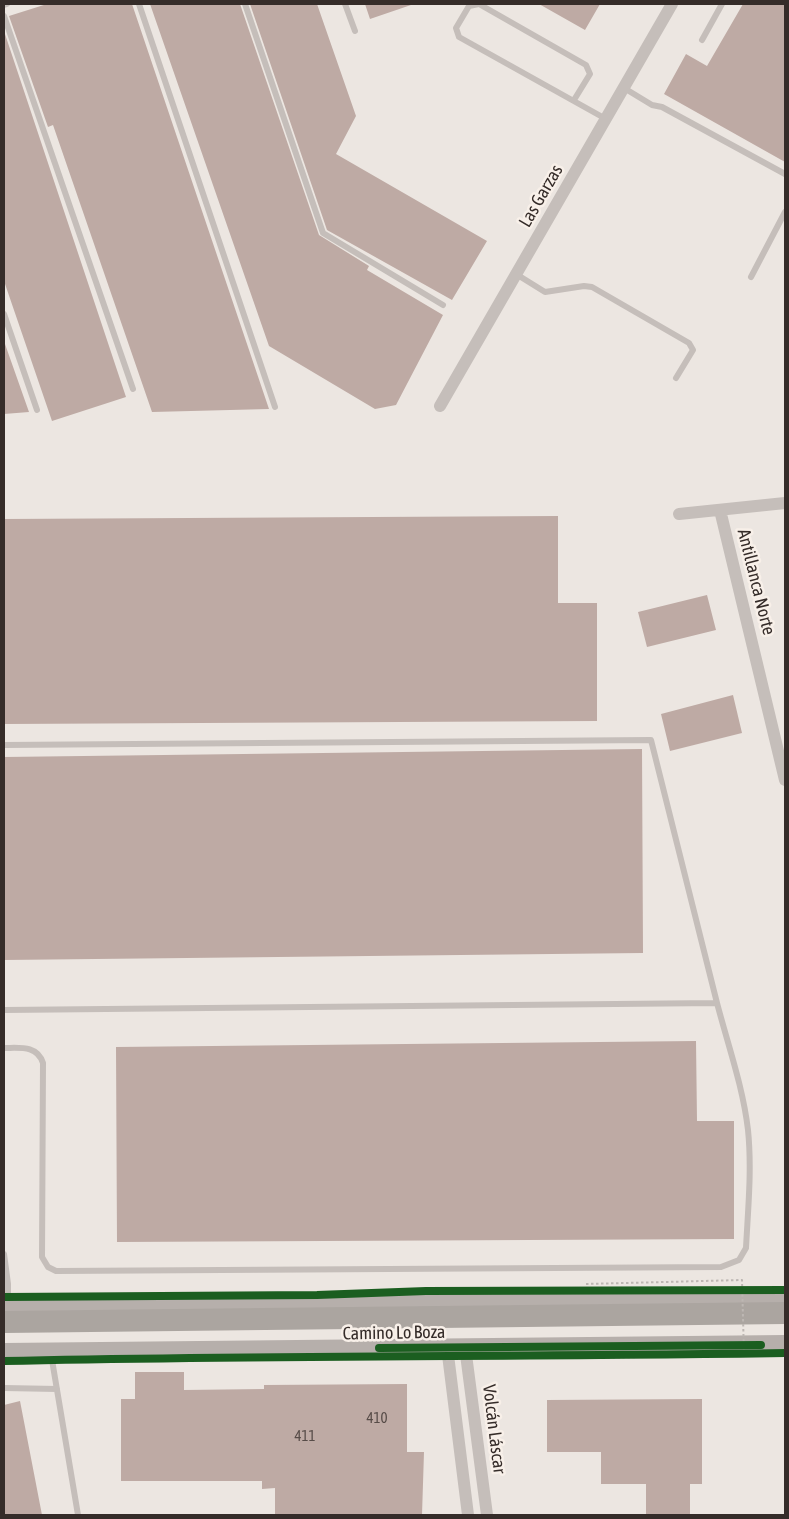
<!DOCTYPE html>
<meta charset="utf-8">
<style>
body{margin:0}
#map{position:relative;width:789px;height:1519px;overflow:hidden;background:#ece6e1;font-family:"Asap Condensed",sans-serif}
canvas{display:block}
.frame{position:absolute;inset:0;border:5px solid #352c29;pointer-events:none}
</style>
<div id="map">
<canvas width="789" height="1519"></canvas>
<div class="frame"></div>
</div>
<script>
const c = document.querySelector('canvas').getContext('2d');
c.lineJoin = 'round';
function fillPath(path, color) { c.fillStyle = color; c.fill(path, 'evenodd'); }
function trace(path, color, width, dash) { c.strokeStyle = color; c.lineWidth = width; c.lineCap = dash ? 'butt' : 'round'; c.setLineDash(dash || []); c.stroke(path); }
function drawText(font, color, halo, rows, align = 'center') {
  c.font = font + ' "Asap Condensed",sans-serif'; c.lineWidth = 5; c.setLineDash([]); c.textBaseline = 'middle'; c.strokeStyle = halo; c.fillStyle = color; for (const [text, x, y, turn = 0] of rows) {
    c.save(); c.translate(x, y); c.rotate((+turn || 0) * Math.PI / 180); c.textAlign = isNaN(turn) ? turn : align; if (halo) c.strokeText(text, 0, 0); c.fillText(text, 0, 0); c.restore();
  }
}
fillPath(new Path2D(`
 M47,4H132L269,409L152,412L53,125L48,127L9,16Z
 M150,4H240L319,235L369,266L367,270L443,315L396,405L375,409L269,346Z
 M250,4H317L356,116L336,154L487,241L452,300L327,230Z
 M365,4H411V5L370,19Z
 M539,4H600L585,30Z
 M743,4H785V162L664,94L686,54L707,66Z
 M4,31L126,397L52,421L4,281Z
 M4,344H5L29,412L4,414Z
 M558,516V603H597V721L4,724V519Z
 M707,595L716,630L647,647L638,612Z
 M733,695L742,733L670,751L661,714Z
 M642,749L643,953L4,960V757Z
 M696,1041L697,1121H734V1239L117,1242L116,1047Z
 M135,1372H184V1390L264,1389V1385L407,1384V1452H424L422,1515H275V1488L262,1489V1481H121V1399H135Z
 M702,1399V1484H690V1515H646V1484H601V1452H547V1400Z
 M20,1401L42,1515H4V1405Z`), '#beaaa4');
trace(new Path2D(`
 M139,4L275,407
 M245,4L323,233L443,305
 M345,4L355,31
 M4,5L7,4
 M4,16L133,389
 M702,40L722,4
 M624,88L652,105L662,107L785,174
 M574,100L590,74L586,65L479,4L469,6L456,28L459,37L606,119
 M516,274L545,292L584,286L592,287L689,343L693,350L676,378
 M751,277L785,212
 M4,314L37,410
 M4,745L651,740L717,1003
 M4,1010L717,1003C728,1045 743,1087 748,1130C752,1169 748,1209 746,1248L739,1260L721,1267L56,1271L48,1267L42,1257L43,1063C37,1045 20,1048 4,1048
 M4,1254L8,1284V1305
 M51,1354L78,1515
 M4,1388L57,1389`), '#c5beba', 6);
trace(new Path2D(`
 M440,406L672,4
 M720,510L785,780
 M679,514L785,503
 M447,1347L468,1515
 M465,1347L487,1515`), '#c5beba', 12);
trace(new Path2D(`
 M4,1306L785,1298
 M4,1352L785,1344`), '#b6afab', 18);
trace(new Path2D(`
 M4,1322L785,1313`), '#aba5a0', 22);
trace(new Path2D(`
 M586,1284L742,1280L744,1355L593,1358`), '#bdb7b3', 2, [2.5, 2.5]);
trace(new Path2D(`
 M4,1297L317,1295L426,1291L785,1290
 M379,1348L761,1345
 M4,1361C264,1355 525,1357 785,1353`), '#1b5e20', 8);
drawText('15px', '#574c48', null, [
 ["410",377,1418],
 ["411",305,1436]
]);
drawText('18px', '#352c29', '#f8f0e9', [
 ["Las Garzas",541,196,-60],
 ["Antillanca Norte",756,582,76],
 ["Camino Lo Boza",394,1333,-1],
 ["Volcán Láscar",494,1429,83]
]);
</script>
